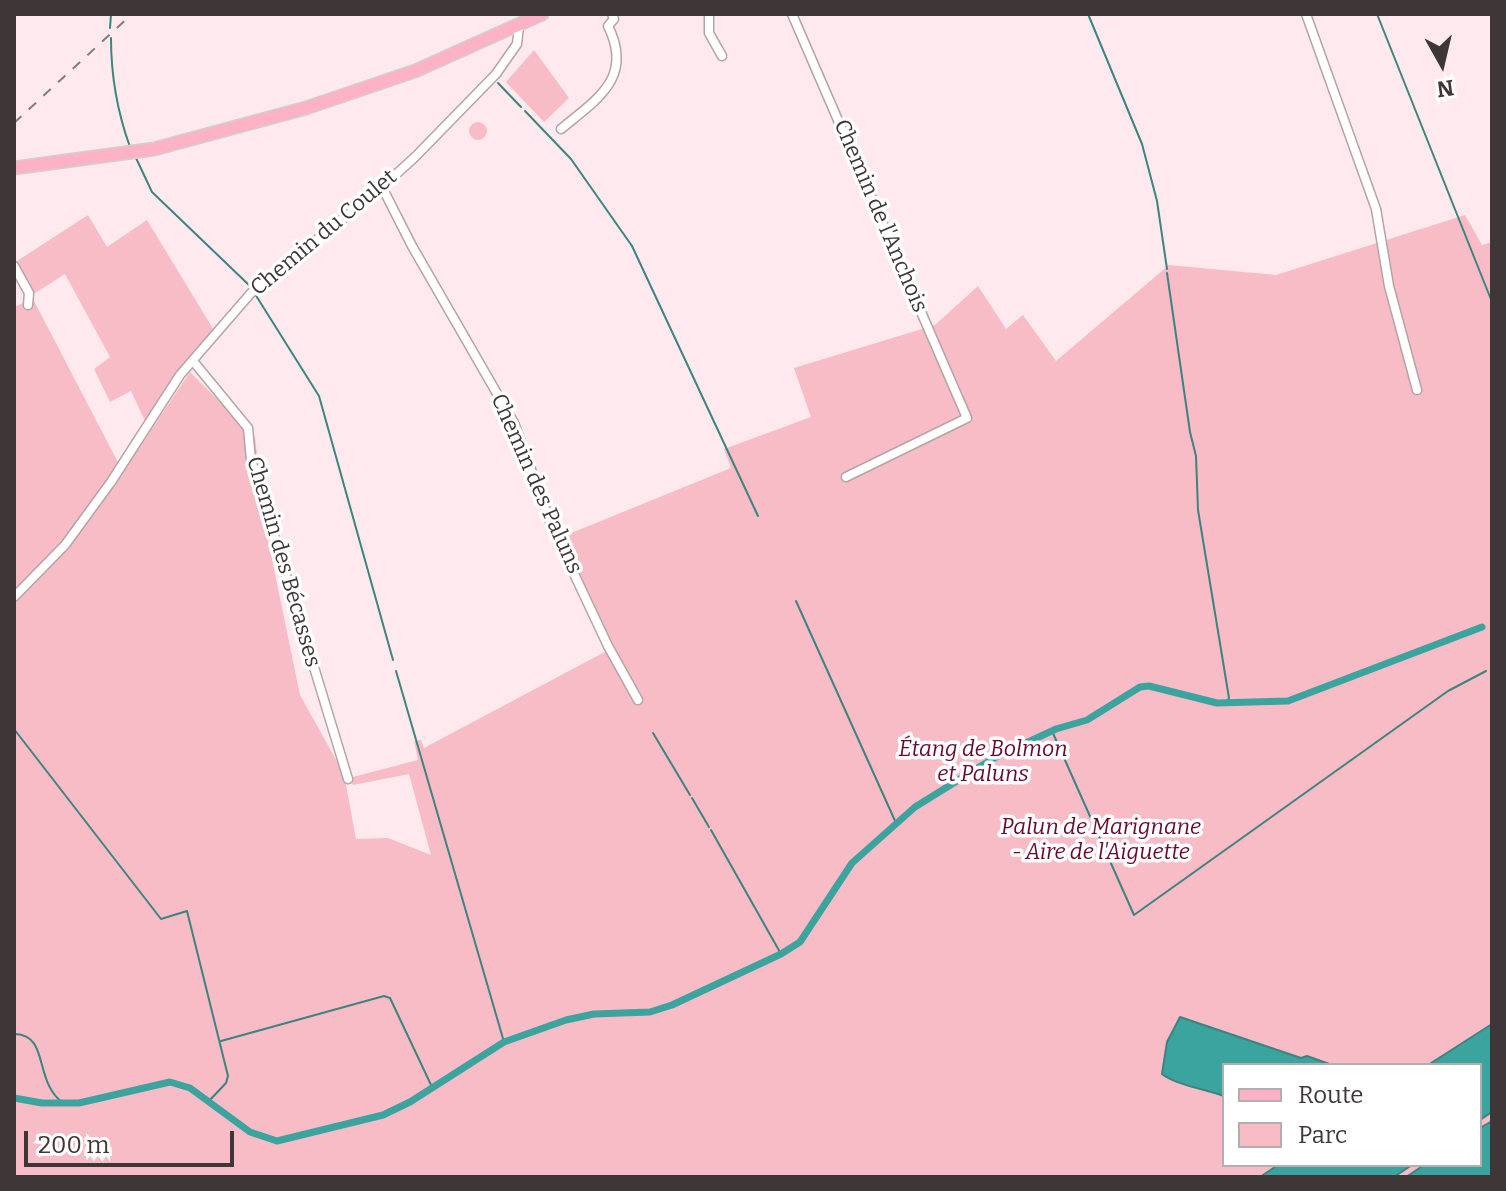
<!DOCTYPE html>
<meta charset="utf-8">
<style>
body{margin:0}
#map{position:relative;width:1506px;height:1191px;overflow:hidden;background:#feeaee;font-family:Bitter,serif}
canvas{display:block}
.frame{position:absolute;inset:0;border:16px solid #3e3637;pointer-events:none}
.legend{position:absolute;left:1222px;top:1063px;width:260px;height:104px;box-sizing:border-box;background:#fff;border:2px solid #b2afaf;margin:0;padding:10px 14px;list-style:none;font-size:24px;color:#3e3637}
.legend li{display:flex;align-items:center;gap:16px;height:40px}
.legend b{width:40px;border:2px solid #b2afaf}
.north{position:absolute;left:1402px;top:24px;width:80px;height:80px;-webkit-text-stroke:6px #fff;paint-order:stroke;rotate:172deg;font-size:22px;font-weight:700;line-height:32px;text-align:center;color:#3e3637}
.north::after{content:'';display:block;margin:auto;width:28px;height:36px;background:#3e3637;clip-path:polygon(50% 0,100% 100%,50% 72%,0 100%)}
.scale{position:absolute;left:24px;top:1131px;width:210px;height:36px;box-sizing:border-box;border:4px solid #3e3637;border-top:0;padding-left:10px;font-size:24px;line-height:28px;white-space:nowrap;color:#3e3637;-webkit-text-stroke:6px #fff;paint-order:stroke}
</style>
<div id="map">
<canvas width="1506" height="1191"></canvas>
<div class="frame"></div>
<ul class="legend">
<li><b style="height:10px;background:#fdb3c5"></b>Route</li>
<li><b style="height:22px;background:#f8bcc7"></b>Parc</li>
</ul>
<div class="north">N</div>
<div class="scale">200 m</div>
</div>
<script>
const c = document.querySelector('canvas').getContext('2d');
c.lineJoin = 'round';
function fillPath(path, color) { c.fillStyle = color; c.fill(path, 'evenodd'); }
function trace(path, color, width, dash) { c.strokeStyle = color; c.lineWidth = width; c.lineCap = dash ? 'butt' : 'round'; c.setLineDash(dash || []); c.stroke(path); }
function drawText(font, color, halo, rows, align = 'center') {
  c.font = font + ' Bitter,serif'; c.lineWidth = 7; c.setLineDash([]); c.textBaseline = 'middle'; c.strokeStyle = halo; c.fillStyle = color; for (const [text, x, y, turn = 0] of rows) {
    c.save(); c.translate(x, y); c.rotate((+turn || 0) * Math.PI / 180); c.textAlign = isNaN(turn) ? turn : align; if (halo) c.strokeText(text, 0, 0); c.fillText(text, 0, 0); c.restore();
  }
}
fillPath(new Path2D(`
 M534,50L569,98L544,122L506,82Z
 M469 131a9 9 0 1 1 18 0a9 9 0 1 1-18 0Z
 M88,215L107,247L147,220L218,337L183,376L136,449L131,440L145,421L131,391L110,402L94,369L110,357L65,274L26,299L14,275V263Z
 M1465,215L1482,245L1492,242V1177H14V307L33,299L123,472L190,372L255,437L267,535L300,695L344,774L356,839L388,838L431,855L409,774L353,785L349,778L418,760L414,741L421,740L424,748L614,647L559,538L731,468L724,449L811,417L794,368L935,325L978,286L1006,329L1023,315L1056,361L1169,265L1276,275ZM1224,1065H1480V1165H1224Z`), '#f8bcc7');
const water = new Path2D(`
 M1180,1017L1301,1058L1307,1056L1332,1065H1224V1096C1207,1090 1174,1084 1162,1074L1167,1042Z
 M1492,1024V1112L1480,1120V1065H1428Z
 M1492,1121V1177H1406L1424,1165H1480V1128Z
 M1278,1165H1412L1394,1177H1260Z`);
fillPath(water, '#3ca49e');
trace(water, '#3d837f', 2);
trace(new Path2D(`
 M1088,14L1142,144L1157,201L1167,269
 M1377,14L1492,302
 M110,28L111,14
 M111,38C111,76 117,111 130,147
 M498,83L521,107
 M525,111L571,159L632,246L758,516
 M136,158L152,192L251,287
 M1167,273L1190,432L1196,456L1198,510L1229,698L1227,702
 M255,294L319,396L393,660
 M796,601L896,823
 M396,671L504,1042
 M14,729L161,919L187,911L228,1076L226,1083L209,1101
 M1052,731L1134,915L1448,691L1486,671
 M653,733L690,795
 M692,798L709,827
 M711,830L781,954
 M14,1034C50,1034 33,1081 63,1103
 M221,1041L384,996L390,998L432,1087`), '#3d837f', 2);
trace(new Path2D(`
 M14,1098L42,1103H79L170,1082L190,1088L250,1132L277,1141L383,1115L410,1102L504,1042L566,1020L594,1014L650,1012L672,1005L781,954L800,942L852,863L915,807L994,758L1056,729L1087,720L1140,687L1149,686L1217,703L1288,701L1482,627`), '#3ca49e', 7);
const minor = new Path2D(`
 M709,14V33L722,56
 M792,14L967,418L846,477
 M1306,14L1376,209L1389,286L1417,390
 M561,129C597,99 634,78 608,26L614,19L612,14
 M382,187L412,246L514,423L552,527L608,646L638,700
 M14,266L29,293L28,305
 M193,361L248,428L251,460L348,779
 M14,597L65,545L111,482L180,375L251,293L382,187L415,157L496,74L517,44L519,26`);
const primary = new Path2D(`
 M14,168L154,149L306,108L415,71L542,14`);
trace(minor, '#b5a3a6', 11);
trace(primary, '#d1cfcf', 15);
trace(minor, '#fff', 8);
trace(primary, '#fdb3c5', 12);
trace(new Path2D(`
 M14,123L132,14`), '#85797b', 2, [10, 10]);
drawText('22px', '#3e3637', '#fff', [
 ["Chemin de l'Anchois",880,216,67],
 ["Chemin du Coulet",324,233,-40],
 ["Chemin des Paluns",536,484,66],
 ["Chemin des Bécasses",283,562,74]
]);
drawText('italic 22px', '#670a2d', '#fff', [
 ["Étang de Bolmon",983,750],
 ["et Paluns",983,775],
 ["Palun de Marignane",1101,828],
 ["- Aire de l'Aiguette",1101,853]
]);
</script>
